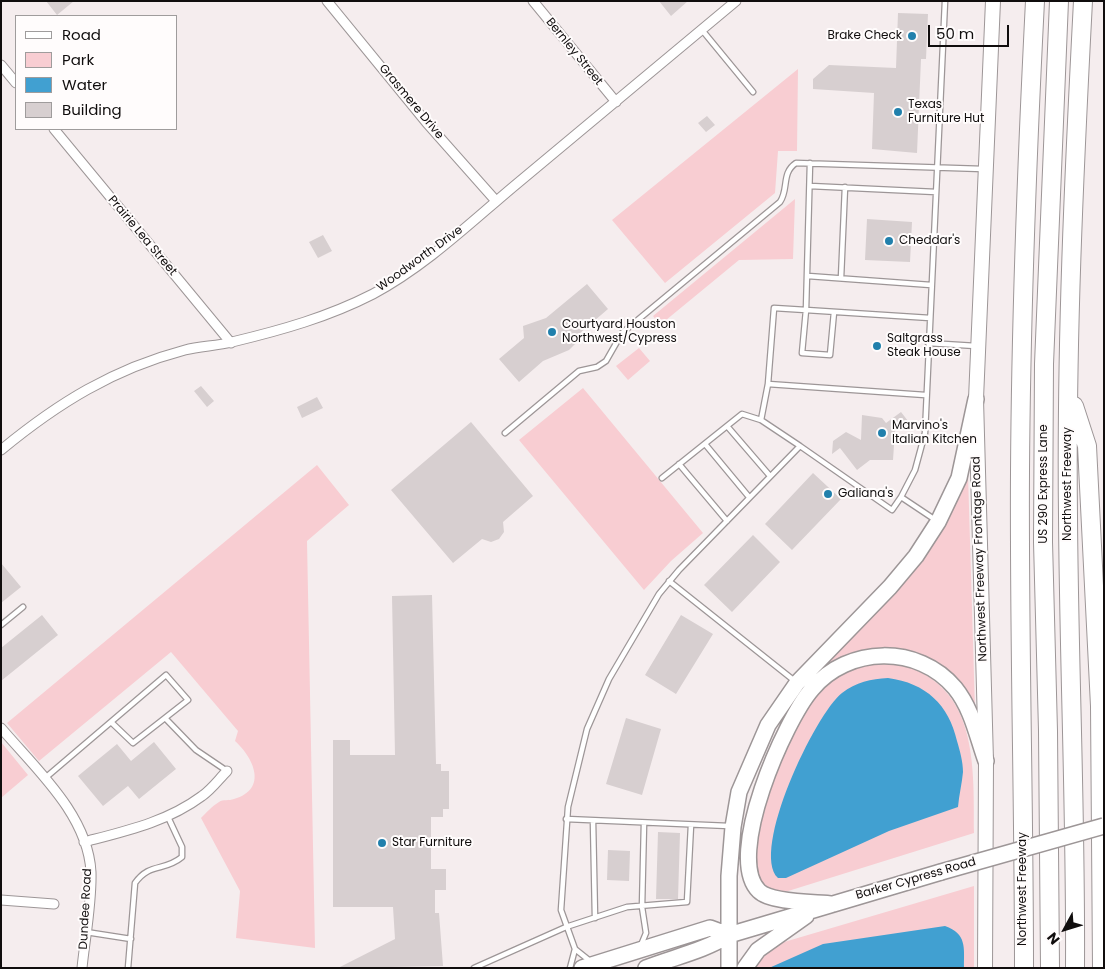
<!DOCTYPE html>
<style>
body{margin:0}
#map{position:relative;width:1105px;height:969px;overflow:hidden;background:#f5edee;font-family:Poppins,sans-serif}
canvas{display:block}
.frame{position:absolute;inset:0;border:2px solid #100d0d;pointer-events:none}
.legend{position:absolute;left:15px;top:15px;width:162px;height:115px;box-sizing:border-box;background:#fffcfc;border:1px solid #9f9c9c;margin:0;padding:6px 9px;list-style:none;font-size:15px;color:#100d0d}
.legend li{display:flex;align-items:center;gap:10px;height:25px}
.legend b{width:25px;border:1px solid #9f9c9c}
.north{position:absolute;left:1040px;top:904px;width:50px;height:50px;-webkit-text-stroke:4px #fffcfc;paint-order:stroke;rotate:231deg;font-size:14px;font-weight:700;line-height:20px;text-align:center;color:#100d0d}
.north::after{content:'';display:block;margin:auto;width:18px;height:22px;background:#100d0d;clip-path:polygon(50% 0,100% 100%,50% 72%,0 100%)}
.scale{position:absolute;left:928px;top:25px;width:81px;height:22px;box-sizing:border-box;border:2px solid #100d0d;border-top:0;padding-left:6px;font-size:15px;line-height:18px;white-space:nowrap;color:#100d0d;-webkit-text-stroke:4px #fffcfc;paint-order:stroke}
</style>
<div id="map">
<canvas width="1105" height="969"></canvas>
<div class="frame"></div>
<ul class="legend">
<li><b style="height:6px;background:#fff"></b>Road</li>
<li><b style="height:14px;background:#f8cdd2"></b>Park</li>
<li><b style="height:14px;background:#41a0d1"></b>Water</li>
<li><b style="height:14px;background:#d7cfd0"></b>Building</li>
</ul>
<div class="north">N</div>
<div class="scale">50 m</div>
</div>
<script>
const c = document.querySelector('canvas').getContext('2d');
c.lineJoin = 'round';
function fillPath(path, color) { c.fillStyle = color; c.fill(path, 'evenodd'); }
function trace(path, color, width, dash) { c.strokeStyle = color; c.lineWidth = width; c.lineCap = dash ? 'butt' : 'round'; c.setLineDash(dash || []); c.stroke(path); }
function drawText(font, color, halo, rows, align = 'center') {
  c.font = font + ' Poppins,sans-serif'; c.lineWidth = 4; c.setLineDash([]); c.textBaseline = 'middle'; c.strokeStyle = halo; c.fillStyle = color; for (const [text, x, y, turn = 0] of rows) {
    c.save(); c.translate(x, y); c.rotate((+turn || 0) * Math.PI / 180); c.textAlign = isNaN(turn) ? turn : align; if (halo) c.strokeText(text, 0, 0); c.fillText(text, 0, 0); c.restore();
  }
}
fillPath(new Path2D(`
 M798,69L797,151H778L775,193L665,283L612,220Z
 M795,199L793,259L739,260L660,325L653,316Z
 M639,348L650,361L628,380L616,366Z
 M583,388L703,533L671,561L644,590L519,440Z
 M317,465L349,505L307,541L315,948L236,938L240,891L201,818C206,813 212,806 219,802C223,799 229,801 234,799C269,789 253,757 235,741L238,731L171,652L39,761L7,723Z
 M964,474H968L975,710L942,671L852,654L829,664L826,661L920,562L949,514Z
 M885,662C978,675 974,760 974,833L785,892L774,893L760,884L752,858L770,780L804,711L827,682L855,666Z
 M1,742L28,775L1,798Z
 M974,886V968H752L754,962L774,945Z`), '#f8cdd2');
fillPath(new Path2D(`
 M888,678C926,683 949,705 957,741C960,751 963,762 963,772C962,783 959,795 958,807L889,831L786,878H778C750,851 815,714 842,693C856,682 871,679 888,678Z
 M945,926C967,934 964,947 964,968H769L823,944Z`), '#41a0d1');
fillPath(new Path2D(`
 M46,1H74L57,15Z
 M659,1H688L671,16Z
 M898,13L928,14L926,59H921L917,153L872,149L874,93L813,89V79L829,65L896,68Z
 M707,116L715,125L706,132L698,123Z
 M867,219L912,222L910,262L865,260Z
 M323,235L332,251L318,258L309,242Z
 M587,284L608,309L573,339L576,343L569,350L543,361L519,382L499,359L524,338L523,326L546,318Z
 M201,386L214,401L207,407L194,391Z
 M317,397L323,408L302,418L297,407Z
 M901,412L908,421L895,431L893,460H870L857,470L840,448L832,454L833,441L846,432L861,440L862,415L882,418L886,423Z
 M471,422L533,496L503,522L504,532L499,539L491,542L482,539L453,563L391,490Z
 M813,473L841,499L792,550L765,524Z
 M753,535L780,562L732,612L704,585Z
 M1,563L21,587L1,603Z
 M432,595L436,764H441V771H449V809H443V817H431V869H446V890H435V913H439L443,966L338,968L395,939L393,907H333V740H350V755H395L392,596Z
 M42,615L58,635L1,681V648Z
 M681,615L713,634L676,694L645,675Z
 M626,718L661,729L642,795L606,784Z
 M154,742L176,769L139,799L128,786L103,806L78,776L117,744L131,761Z
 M658,832L680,833L678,899H656Z
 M608,850L630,851L629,881L607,880Z`), '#d7cfd0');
const service = new Path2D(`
 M702,30L753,92
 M810,186L936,192
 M808,276L931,285
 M841,278L845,187
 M834,312L830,355L802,353L806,310L930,318
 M928,343L976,346
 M768,384L925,395
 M727,426L770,476
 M505,433L579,371L597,367L606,361L622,333L780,202C789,189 781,173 796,163L983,169
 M705,444L749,497
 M800,446L892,510L901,497L937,521
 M679,464L727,521
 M662,478L742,414L761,420
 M901,497L915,470L925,433L945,1
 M669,581L796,682
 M1,625L23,607
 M111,722L133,743L165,718
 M44,779L166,675L188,700L165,718L196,750L227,771
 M566,819L729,826
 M593,821L595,918
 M86,932L131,939
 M641,945L646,933L642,907L644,823
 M590,961L575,949L561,910L568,807L587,729L609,679L659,594L679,570L800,446L761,420L768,384L774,308L806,310L810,163
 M128,968L135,883C150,862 164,872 182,857V847L168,817
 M474,968L566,927L627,907L687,902L691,825
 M570,968L575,949`);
const minor = new Path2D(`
 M327,1L426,122L496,201
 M533,1L616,102
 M1,65L16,83
 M54,129L231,343
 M1,450C58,403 113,369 185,350C200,346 217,346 232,342C282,330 328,317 373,294C424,267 469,224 513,187C587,125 662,63 736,1
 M1,728C36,769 88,815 91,872C92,902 85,938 82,968
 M84,842C126,831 167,822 202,796C212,789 219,779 227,771
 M1,900L54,904`);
const secondary = new Path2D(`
 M985,968L986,761L976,399L993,1`);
const primary = new Path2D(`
 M833,904C816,902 771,903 759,891C724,857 785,720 812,689C848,646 918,644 955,688C972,709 977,736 986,761
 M582,968L710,928L729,935
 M646,968C674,957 704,951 729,935L941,872
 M729,968V876L733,827L739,792L768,725L797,683L890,587L916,556L938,522L959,478L976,399
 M745,968L758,950L806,916`);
const motorway = new Path2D(`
 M1074,406L1087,446L1100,706L1102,968
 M1024,968C1024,803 1019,637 1020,472C1021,315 1027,158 1035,1
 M1050,968L1048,731L1043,542L1044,364L1059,1
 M1075,968C1076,817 1069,667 1068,516C1066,344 1074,173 1083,1`);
trace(service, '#9d9697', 7);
trace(minor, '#9d9697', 11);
trace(secondary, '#9d9697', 16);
trace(primary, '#9d9697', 18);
trace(motorway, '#9d9697', 20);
trace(service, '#fff', 4.5);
trace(minor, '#fff', 9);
trace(secondary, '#fff', 14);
trace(primary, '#fff', 15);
trace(motorway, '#fff', 18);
const primaryBridge = new Path2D(`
 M941,872L1104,826`);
trace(primaryBridge, '#9d9697', 18, []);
trace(primaryBridge, '#fff', 15);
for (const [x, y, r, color] of [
 [912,36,5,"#2180ac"],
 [898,112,5,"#2180ac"],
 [889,241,5,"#2180ac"],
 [552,332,5,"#2180ac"],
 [877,346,5,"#2180ac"],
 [882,433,5,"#2180ac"],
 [828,494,5,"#2180ac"],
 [382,843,5,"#2180ac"]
]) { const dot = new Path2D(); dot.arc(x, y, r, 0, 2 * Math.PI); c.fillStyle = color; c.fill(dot); trace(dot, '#fffcfc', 2); }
drawText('12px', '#100d0d', '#fffcfc', [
 ["Brake Check",902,36,"right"],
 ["Texas",908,105],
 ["Furniture Hut",908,119],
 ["Cheddar's",899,241],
 ["Courtyard Houston",562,325],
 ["Northwest/Cypress",562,339],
 ["Saltgrass",887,339],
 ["Steak House",887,353],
 ["Marvino's",892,426],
 ["Italian Kitchen",892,440],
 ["Galiana's",838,494],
 ["Star Furniture",392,843]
], 'left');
drawText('12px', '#100d0d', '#fffcfc', [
 ["Bernley Street",574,52,51],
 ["Grasmere Drive",411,102,50],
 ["Prairie Lea Street",142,236,50],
 ["Woodworth Drive",420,259,-36],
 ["US 290 Express Lane",1044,484,-90],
 ["Northwest Freeway",1068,484,-90],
 ["Northwest Freeway Frontage Road",980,559,-92],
 ["Barker Cypress Road",916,879,-16],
 ["Northwest Freeway",1023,889,-90],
 ["Dundee Road",86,909,-87]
]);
</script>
